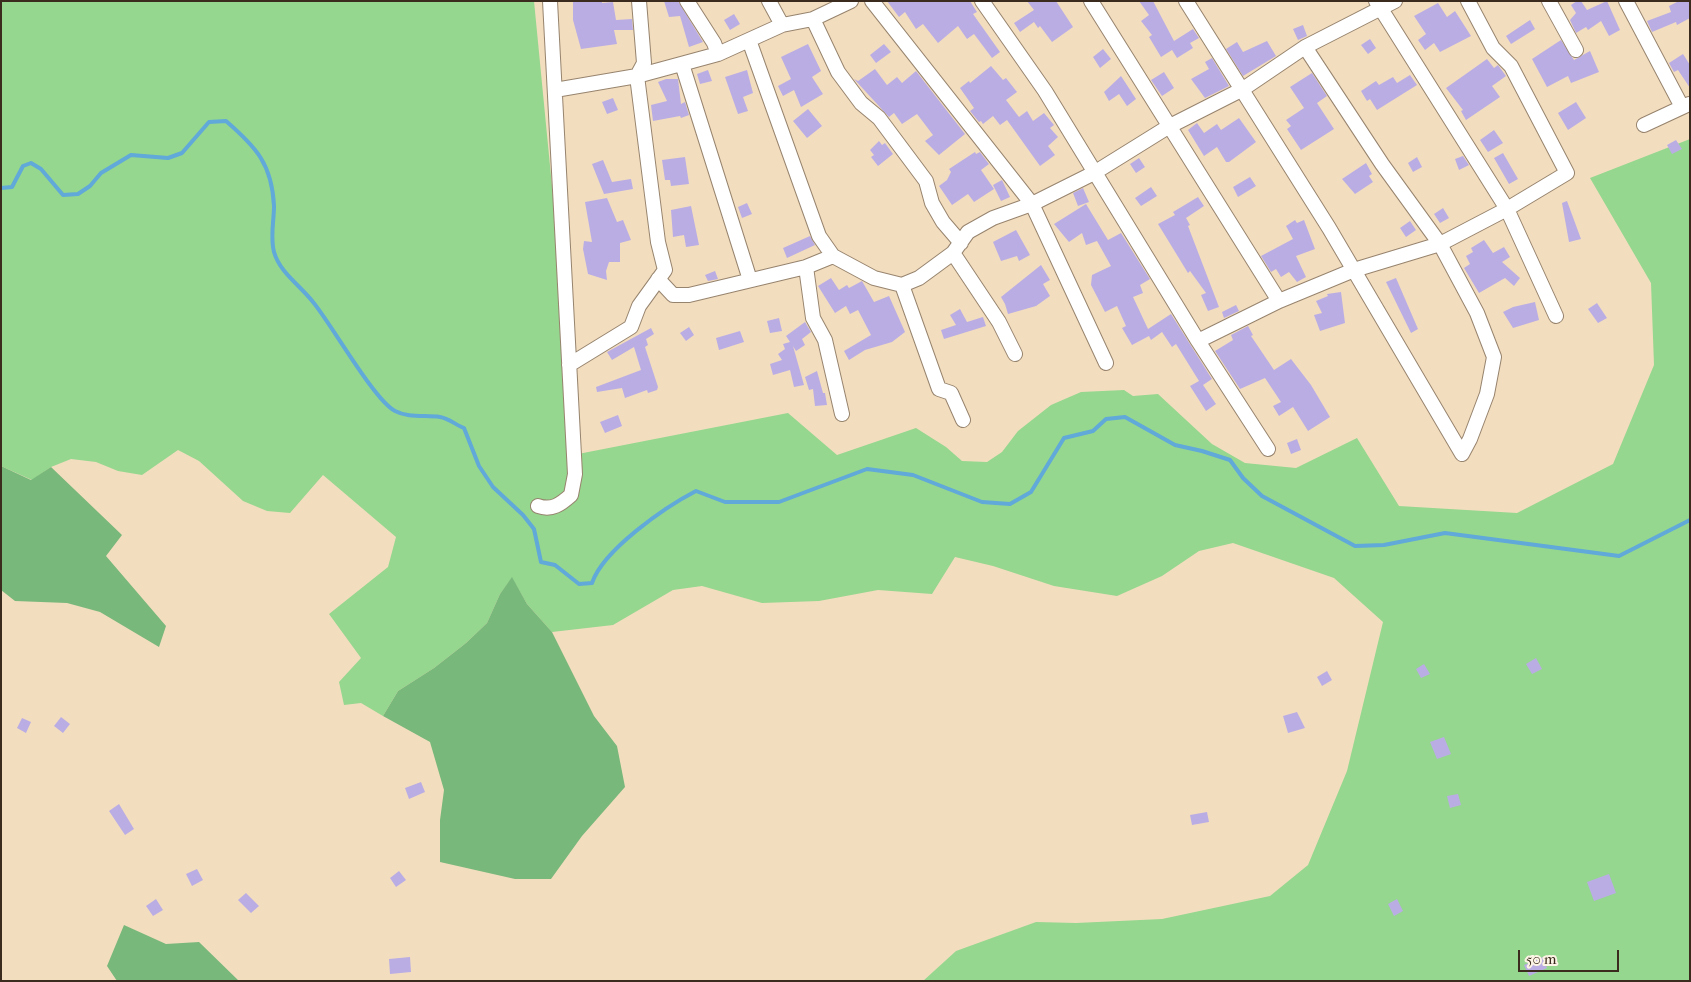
<!DOCTYPE html>
<style>
body{margin:0}
#map{position:relative;width:1691px;height:982px;overflow:hidden;background:#f3ddbf;font-family:"IM FELL French Canon",serif}
canvas{display:block}
.frame{position:absolute;inset:0;border:2px solid #3b2a1e;pointer-events:none}
.scale{position:absolute;left:1518px;top:950px;width:101px;height:22px;box-sizing:border-box;border:2px solid #3b2a1e;border-top:0;padding-left:6px;font-size:15px;line-height:18px;white-space:nowrap;color:#3b2a1e;-webkit-text-stroke:4px #fcf5e5;paint-order:stroke}
</style>
<div id="map">
<canvas width="1691" height="982"></canvas>
<div class="frame"></div>
<div class="scale">50 m</div>
</div>
<script>
const c = document.querySelector('canvas').getContext('2d');
c.lineJoin = 'round';
function fillPath(path, color) { c.fillStyle = color; c.fill(path, 'evenodd'); }
function trace(path, color, width, dash) { c.strokeStyle = color; c.lineWidth = width; c.lineCap = dash ? 'butt' : 'round'; c.setLineDash(dash || []); c.stroke(path); }
fillPath(new Path2D(`
 M1,1H534L578,454L788,413L837,455L916,428L946,447L962,461L987,462L1002,452L1018,431L1051,405L1081,392L1124,390L1133,396L1158,394L1212,444L1245,463L1296,468L1357,438L1399,506L1517,513L1613,464L1654,365L1651,283L1590,178L1690,139V981H923L956,951L1036,922L1076,923L1162,919L1270,896L1308,865L1347,771L1383,622L1334,578L1233,543L1199,551L1162,576L1117,596L1054,586L993,566L955,557L932,594L878,590L819,601L762,603L702,586L673,590L613,625L552,632L527,604L512,578L500,594L487,623L466,643L434,668L398,691L383,716L361,703L344,705L339,682L361,658L329,614L388,567L396,537L323,475L290,513L267,511L243,501L199,461L178,450L142,475L118,471L96,462L71,459L51,467L32,480L1,466Z`), '#95d78f');
fillPath(new Path2D(`
 M1,466L31,480L51,467L122,535L106,556L166,626L159,647L100,612L67,603L15,601L1,590Z
 M512,577L527,604L552,632L594,716L617,746L625,787L582,836L551,879H515L440,862V820L444,790L430,742L383,716L398,691L434,668L466,643L487,623L500,594Z
 M124,925L166,944L199,942L239,981H117L107,966Z`), '#78b87a');
trace(new Path2D(`
 M1,188L12,187L23,166L31,163L41,169L63,195L78,194L90,186L101,173L131,155L168,158L182,153L209,122L226,121C256,147 272,164 274,206C274,221 270,237 274,252C280,273 300,285 313,302C332,325 374,400 395,411C408,418 425,415 440,417C448,418 456,425 464,428L479,466L493,487L523,515L534,529L541,562L555,565L579,584L592,583C603,550 665,507 696,491L725,502H779L867,469L913,475L982,502L1010,504L1031,492L1064,438L1093,431L1106,419L1125,417L1175,445L1202,451L1230,460L1243,478L1262,496L1355,546L1384,545L1445,533L1619,556L1690,520`), '#60a9d8', 4);
fillPath(new Path2D(`
 M602,1V3L613,2L616,20L632,19L633,30H614L617,44L581,49L573,20V2Z
 M664,1H678L703,42L689,47L680,16L669,17Z
 M887,1H970L977,12L973,14L1000,52L992,58L974,34L967,39L958,26L938,43L923,24L916,29L905,12L899,17Z
 M1027,1H1056L1073,27L1052,42L1040,26L1038,28L1034,22L1020,32L1014,23L1034,10Z
 M1139,1H1153L1174,41L1193,29L1199,38L1190,43L1193,48L1177,58L1172,50L1161,57L1149,37L1152,35L1141,21L1149,15Z
 M1577,1H1581L1587,10L1607,1L1620,30L1609,36L1601,21L1588,30L1586,27L1576,33L1570,20L1576,13L1571,5Z
 M1679,1H1690V18L1677,25L1676,22L1652,32L1647,21L1671,12L1669,6Z
 M1438,3L1447,17L1455,11L1471,36L1440,52L1434,43L1425,50L1418,40L1426,34L1414,16Z
 M734,14L740,24L730,30L724,20Z
 M1530,20L1535,29L1511,44L1506,36Z
 M1303,25L1307,36L1298,40L1293,29Z
 M1370,39L1376,48L1368,54L1361,45Z
 M1561,40L1574,60L1590,51L1599,72L1571,83L1568,76L1547,87L1532,59Z
 M1267,41L1276,56L1243,76L1226,49L1237,42L1243,52Z
 M808,44L821,71L812,77L823,94L801,107L794,90L783,96L778,86L791,79L781,57Z
 M884,44L891,52L876,63L870,55Z
 M1103,49L1111,59L1100,68L1093,57Z
 M1683,54L1690,65V88L1678,70L1674,72L1669,63Z
 M1212,58L1229,86L1205,98L1191,79L1209,69L1205,62Z
 M1487,59L1494,68L1498,65L1506,76L1492,86L1500,97L1466,120L1461,111L1463,110L1446,88Z
 M991,66L1003,80L1006,78L1017,92L1006,100L1019,117L1027,111L1033,121L1044,113L1054,125L1050,128L1058,137L1048,146L1055,155L1040,166L1007,120L1000,125L993,116L983,124L981,121L979,122L970,111L974,108L960,88L969,81L970,83Z
 M875,69L887,85L897,77L902,83L916,71L965,134L939,155L925,141L933,135L917,114L902,124L894,113L889,117L854,79L858,81Z
 M708,70L712,81L700,84L697,74Z
 M747,70L753,93L743,97L748,111L738,114L725,77Z
 M1164,72L1174,88L1162,96L1151,80Z
 M1312,73L1327,96L1317,103L1334,129L1301,150L1287,129L1291,126L1286,120L1304,108L1290,87Z
 M1410,75L1417,85L1377,110L1370,99L1367,101L1361,91L1376,81L1379,85L1393,77L1397,83Z
 M1121,76L1136,99L1127,106L1119,94L1109,101L1104,92Z
 M666,79H678L681,104L685,102L689,115L681,118L680,116L653,121L651,105L667,101L658,82Z
 M613,98L618,110L607,114L602,102Z
 M1576,102L1586,118L1568,130L1558,113Z
 M808,109L822,126L807,138L793,121Z
 M1239,118L1256,142L1229,162H1226L1217,147L1204,156L1188,130L1197,123L1204,133L1217,124L1221,130Z
 M1494,130L1503,143L1488,152L1480,140Z
 M1676,140L1682,149L1672,154L1667,145Z
 M879,141L882,145L885,143L893,154L878,166L871,157L874,155L870,150Z
 M975,152L976,154L980,152L989,164L981,170L994,189L974,202L968,194L952,205L939,186L947,180L951,172L949,169Z
 M1503,153L1518,179L1509,184L1494,158Z
 M1463,156L1469,165L1459,170L1455,159Z
 M685,157L689,184L671,186L670,180H665L662,160Z
 M1417,157L1422,167L1413,172L1408,163Z
 M1139,158L1145,167L1136,173L1130,164Z
 M603,160L612,182L631,179L633,189L604,194L592,164Z
 M1366,163L1372,174L1369,176L1373,182L1355,194L1342,179Z
 M1250,177L1256,186L1238,197L1233,187Z
 M1002,180L1010,197L1001,201L993,185Z
 M1151,187L1157,196L1141,206L1135,198Z
 M1083,188L1089,202L1078,206L1073,193Z
 M1198,197L1204,206L1186,218L1190,225L1188,226L1219,307L1208,311L1201,295L1206,293L1190,271L1188,273L1158,224L1175,215L1173,212Z
 M607,198L617,222L623,220L631,240L620,243V262H609L606,271L607,280L588,274L583,249L584,241L592,242L585,202Z
 M1567,201L1581,239L1569,242L1562,203Z
 M747,203L752,214L742,218L738,207Z
 M1086,204L1108,240L1121,233L1150,279L1140,285L1143,293L1133,297L1148,329L1171,314L1212,379L1203,385L1216,404L1206,411L1190,386L1199,381L1176,344L1172,347L1162,332L1151,340L1149,336L1132,345L1122,328L1126,326L1117,306L1105,312L1091,285L1092,275L1111,266L1097,241L1086,245L1082,233L1069,242L1054,224Z
 M691,206L699,245L686,247L684,235L673,237L671,210Z
 M1443,208L1449,218L1440,223L1434,214Z
 M1295,220L1297,223L1304,220L1315,249L1296,256L1306,277L1297,282L1289,272L1281,277L1276,269L1271,272L1261,256L1293,239L1286,226Z
 M1410,221L1416,230L1406,237L1400,228Z
 M1016,230L1030,255L1019,261L1017,256L1001,261L993,242Z
 M810,236L815,245L787,258L783,248Z
 M1484,240L1493,253L1504,247L1510,257L1502,262L1520,278L1514,286L1505,278L1479,293L1464,268L1470,264L1466,256L1473,252L1471,248Z
 M1041,265L1050,280L1043,284L1050,296L1036,306L1008,314L1005,304L1001,297Z
 M715,271L718,279L708,281L705,275Z
 M831,278L839,290L847,285L849,288L862,281L874,302L889,296L905,332L892,342L865,350L849,360L844,351L871,335L858,310L850,314L846,306L835,313L818,286Z
 M1396,278L1418,329L1411,333L1386,282Z
 M1341,292L1345,323L1320,331L1314,315L1322,313L1316,301L1328,296L1327,294Z
 M1535,302L1539,320L1513,328L1503,312L1513,307Z
 M1597,303L1607,318L1598,323L1588,309Z
 M1236,305L1239,311L1224,318L1222,312Z
 M960,309L967,322L983,317L986,326L944,339L941,330L956,325L950,315Z
 M779,318L782,331L770,333L767,321Z
 M805,322L811,332L802,339L805,345L796,351L793,346L804,385L794,387L790,370L773,375L770,364L782,360L778,354L785,349L783,344L790,342L786,336Z
 M1248,326L1253,335L1251,336L1274,370L1291,359L1311,385L1330,417L1308,431L1293,407L1279,416L1273,406L1281,402L1265,378L1240,389L1215,351L1233,340L1231,335Z
 M689,327L694,335L686,341L680,333Z
 M651,328L654,334L646,339L648,345L645,347L658,387L657,390L648,393L647,390L625,398L622,388L597,392L596,387L641,370L634,347L612,360L607,352Z
 M740,331L744,342L719,350L716,338Z
 M817,371L823,393H825L827,405L815,406L813,389L809,390L805,377Z
 M618,415L622,426L605,433L600,422Z
 M1297,439L1301,450L1291,454L1287,443Z
 M1536,658L1542,669L1532,674L1526,664Z
 M1424,664L1430,674L1421,678L1416,669Z
 M1327,671L1332,680L1322,686L1317,677Z
 M1297,712L1305,728L1288,733L1283,716Z
 M61,717L70,724L63,733L54,726Z
 M22,718L31,722L26,733L17,728Z
 M1444,737L1451,754L1437,759L1430,742Z
 M421,782L425,792L409,799L405,788Z
 M1458,794L1461,805L1450,808L1447,796Z
 M119,804L134,829L125,835L109,811Z
 M1207,812L1209,822L1192,825L1190,815Z
 M197,869L203,880L192,886L186,874Z
 M399,871L406,880L396,887L390,878Z
 M1609,874L1616,893L1594,901L1587,882Z
 M246,893L259,906L251,913L238,900Z
 M156,899L163,910L153,916L146,906Z
 M1397,899L1403,911L1394,916L1388,904Z
 M410,957L411,972L390,974L389,959Z
 M1543,957L1547,968L1529,976L1524,965Z`), '#baade4');
const minor = new Path2D(`
 M687,1L714,43L718,54
 M769,1L782,25
 M872,1L1032,204L1106,363
 M982,1L1045,91L1198,341L1279,301L1354,270L1440,244L1507,209L1376,1
 M1091,1L1279,301
 M1186,1L1329,228L1462,454
 M1468,1L1493,48L1511,66L1567,173L1507,209L1556,316
 M1549,1L1576,50
 M1626,1L1682,107
 M813,19L838,72L861,103L879,118L926,181L932,203L943,222L961,243
 M749,40L819,236L833,256
 M1305,47L1382,164L1440,244L1477,313L1494,357L1487,394L1470,439L1462,454
 M682,64L750,280
 M555,90L637,76L718,54L782,25L813,19L851,1
 M1644,125L1689,104
 M953,253L999,322L1015,354
 M806,267L813,318L825,340L842,414
 M658,279L673,295H689L806,267L833,256L874,278L902,285L919,278L953,253L968,232L993,218L1032,204L1094,173L1168,127L1243,89L1305,47L1395,1
 M902,285L939,389L951,393L963,420
 M1198,341L1268,449
 M569,365L631,327L639,306L665,270L658,242L637,76L644,63L639,1
 M538,506C552,511 561,504 571,495L575,474L550,1`);
trace(minor, '#97846e', 16);
trace(minor, '#fff', 14);
</script>
